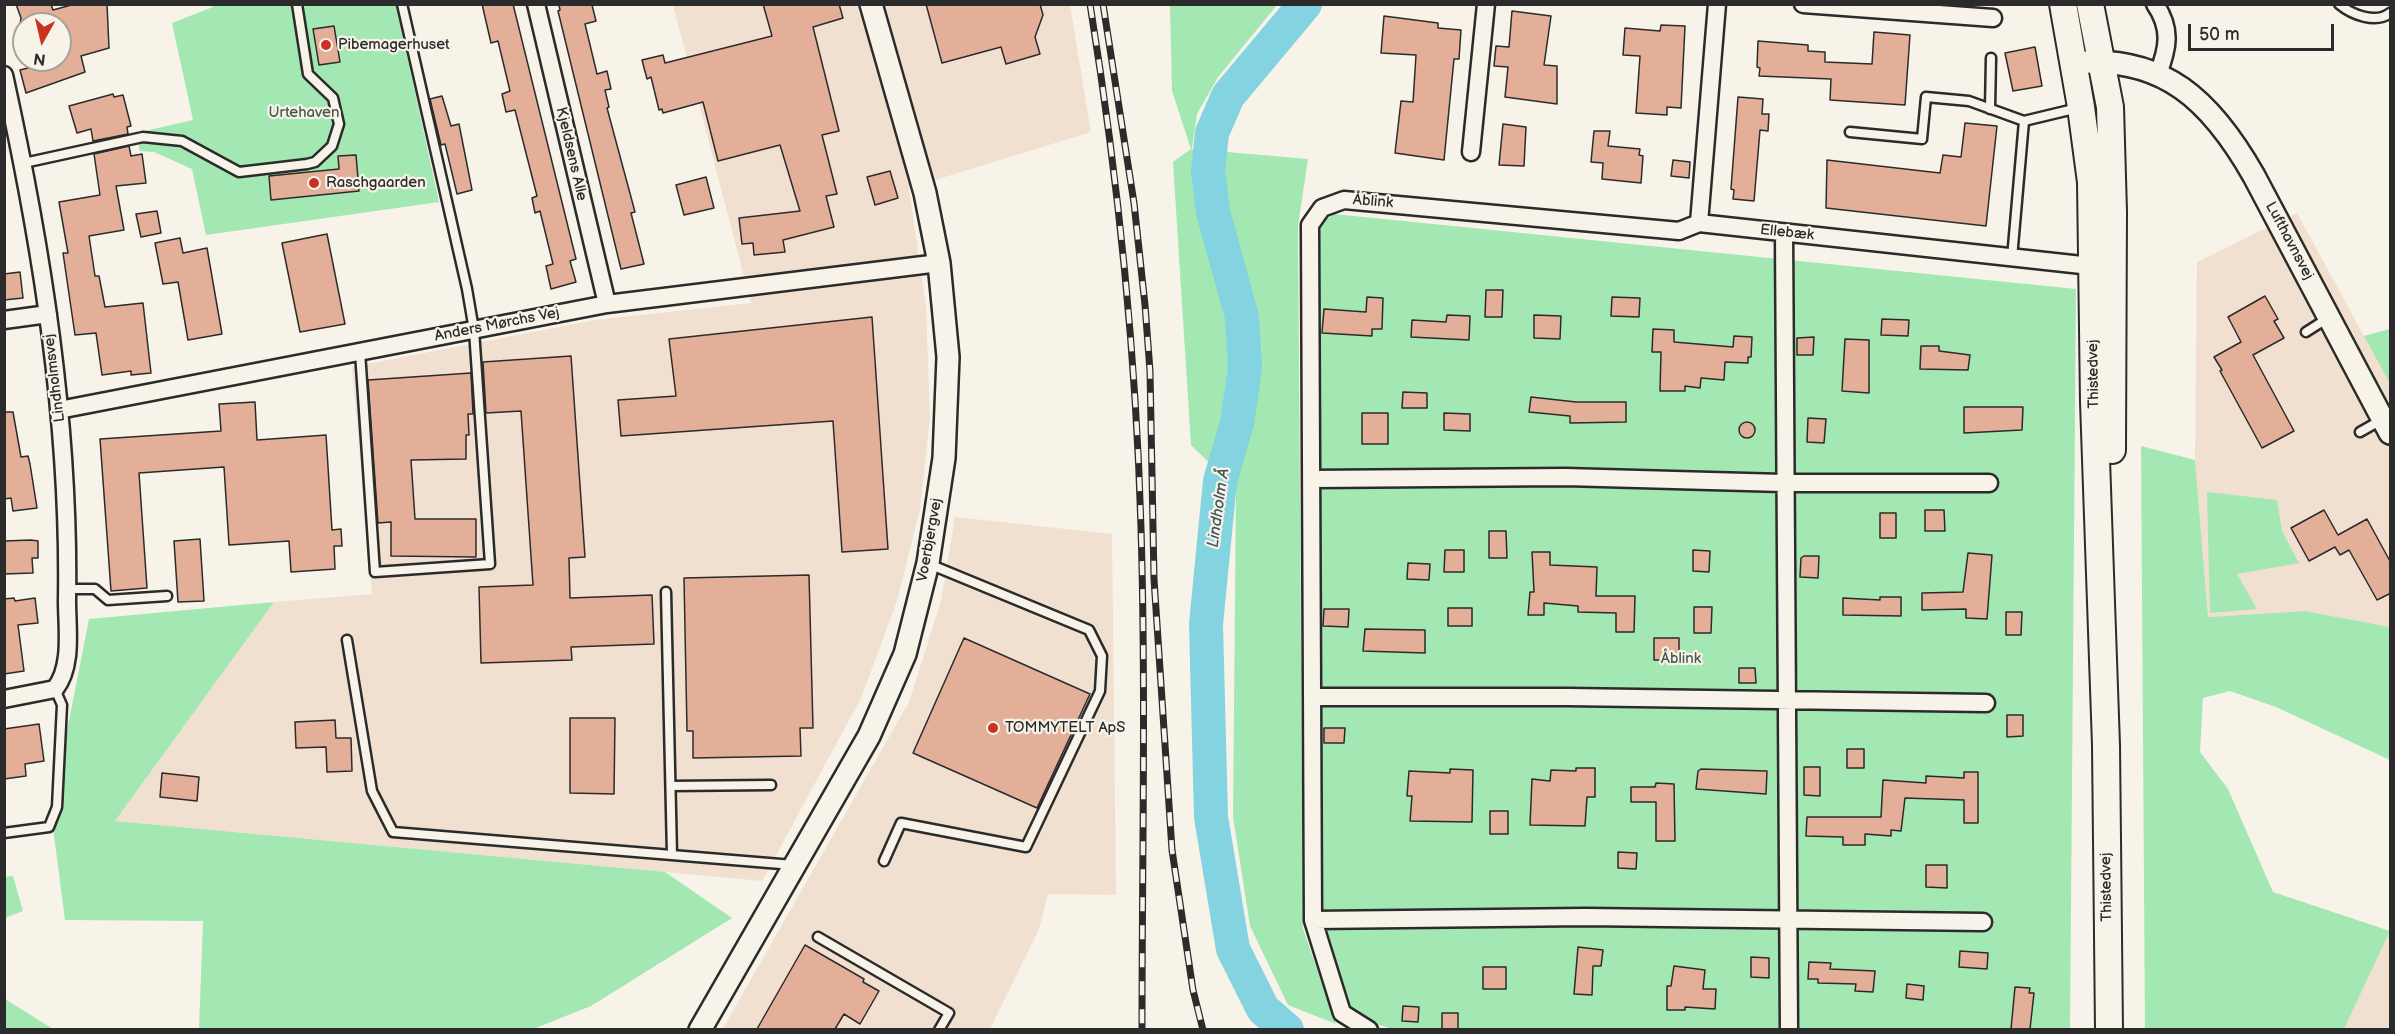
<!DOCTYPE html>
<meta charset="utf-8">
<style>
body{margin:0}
#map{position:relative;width:2395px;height:1034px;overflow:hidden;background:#f7f3e8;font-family:"Balsamiq Sans",sans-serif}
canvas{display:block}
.frame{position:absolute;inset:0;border:6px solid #2b2b2b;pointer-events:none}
.north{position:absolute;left:12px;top:12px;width:60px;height:60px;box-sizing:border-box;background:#f7f3e8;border:2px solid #a5a39c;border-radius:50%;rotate:188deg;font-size:16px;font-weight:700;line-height:24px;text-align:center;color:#2b2b2b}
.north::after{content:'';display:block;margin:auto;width:21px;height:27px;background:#c8321e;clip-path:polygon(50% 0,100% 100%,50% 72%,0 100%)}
.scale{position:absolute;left:2188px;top:24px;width:146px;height:27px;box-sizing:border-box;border:3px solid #2b2b2b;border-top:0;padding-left:8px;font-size:18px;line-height:21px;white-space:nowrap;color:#2b2b2b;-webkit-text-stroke:4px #f7f3e8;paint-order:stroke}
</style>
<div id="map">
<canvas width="2395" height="1034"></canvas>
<div class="frame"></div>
<div class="north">N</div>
<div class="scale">50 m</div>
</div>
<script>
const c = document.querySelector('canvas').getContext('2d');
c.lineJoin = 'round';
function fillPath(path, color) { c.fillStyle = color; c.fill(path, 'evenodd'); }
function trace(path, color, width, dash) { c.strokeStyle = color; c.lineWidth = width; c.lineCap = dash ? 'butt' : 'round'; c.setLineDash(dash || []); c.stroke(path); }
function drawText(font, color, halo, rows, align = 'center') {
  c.font = font + ' "Balsamiq Sans",sans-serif'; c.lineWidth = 4.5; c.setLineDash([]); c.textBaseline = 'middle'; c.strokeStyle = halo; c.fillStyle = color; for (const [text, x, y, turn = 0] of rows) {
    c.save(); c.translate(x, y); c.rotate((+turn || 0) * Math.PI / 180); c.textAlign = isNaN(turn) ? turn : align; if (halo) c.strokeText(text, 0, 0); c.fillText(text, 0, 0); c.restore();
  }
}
fillPath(new Path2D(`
 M673,5H1070L1091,132L909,188L926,308L930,417L920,509L897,601L861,698L762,881L115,821L274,602L372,594L352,367L595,320L751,303Z
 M2297,213L2390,384V627L2305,611L2208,617L2195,460L2197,262Z
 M955,517L1112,534L1116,895L1048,894L1039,929L990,1029L722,1030L909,702L941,601Z
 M2390,931V1029H2344Z`), '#f1dfd0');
fillPath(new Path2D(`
 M213,5H396L439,202L206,235L192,169L154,152L140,151L136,133L193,120L172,23L213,7Z
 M1170,5H1277L1218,77L1197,114L1192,149L1308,159L1298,226L1303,929L1336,1024L1288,1005L1250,926L1233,817L1236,489L1191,445L1173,162L1191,149L1172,91Z
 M1334,214L2076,289L2070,1029L1395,1030L1352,1016L1321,908L1319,224Z
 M2390,329V384L2364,336Z
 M2141,446L2195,460L2208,617L2305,611L2390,627V760L2276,707L2230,691L2203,698L2200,752L2228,789L2273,892L2390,931L2344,1029H2145Z
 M2207,492L2277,500L2282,531L2299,563L2237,574L2257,609L2210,613Z
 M274,602L115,821L665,872L732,918L591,1006L533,1029H199L203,921L65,920L51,812L89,619Z
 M13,876L23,911L5,918V877Z
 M4,999H5L53,1029H5Z`), '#a3e7b2');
trace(new Path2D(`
 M1287,1030L1263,1009L1233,949L1211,817L1206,624L1220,481L1237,423L1245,368L1242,317L1213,212L1208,171L1212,133L1228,96L1305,4`), '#84d3e0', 34);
const building = new Path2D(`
 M16,4H51L53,10L75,4H107L109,48L81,56L85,72L26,93L20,70L60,60V24H20L21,18Z
 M482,4H513L576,259L570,261L576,282L551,289L546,266L553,264L540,211L535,213L532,198L537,196L515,110L506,112L502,94L510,91L498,41L491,43Z
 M763,4H839L843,18L813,27L839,131L822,135L837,194L826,196L834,227L783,240L785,252L754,255L753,243L742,244L739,218L800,211L780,145L718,161L703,102L663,113L662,109L659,110L651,77L647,79L642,60L663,55L665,63L772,36Z
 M926,4H1040L1043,15L1035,37L1040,54L1006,64L1001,47L942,63Z
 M559,5H592L596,21L585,24L597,74L607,71L611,89L605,90L609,107L607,108L635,212L631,213L644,264L621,269L558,11L560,10Z
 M1512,11L1551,16L1544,65L1557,66V104L1505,97L1508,67L1494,66L1496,46L1509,47Z
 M1384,16L1438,23V28L1461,30L1459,59H1454L1444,160L1395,153L1401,101L1413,102L1416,55L1381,53Z
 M1661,25L1685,26L1681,108L1667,107V115L1636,113L1640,56L1623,55L1625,28L1660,31Z
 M334,26L340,62L319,65L313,29Z
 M1874,32L1910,35L1905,105L1830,100L1831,79L1759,76L1760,68L1757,67L1758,41L1808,45V51L1825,52V62L1872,64Z
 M2035,47L2042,86L2013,91L2005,53Z
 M113,94L114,97L123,95L131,126L127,127L128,134L93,141L91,129L77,133L69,106Z
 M442,96L451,126L459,124L472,190L457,194L445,144L441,145L430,99Z
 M1738,97L1763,99L1762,114H1769L1768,131L1760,130L1754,201L1733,199L1734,190L1731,189Z
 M1965,123L1997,126L1986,226L1826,208L1827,160L1940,173L1943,155L1961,157Z
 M1503,124L1526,127L1524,166L1499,165Z
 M1594,131H1610L1608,146L1640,149L1639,155L1643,156L1641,183L1602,179L1603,163L1591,162Z
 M129,146L131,156L142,154L146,183L116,186L124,230L89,236L95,276H99L105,307L143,303L151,373L131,375V371L102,375L96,333L75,335L63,253H68L59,202L100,195L94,154Z
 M356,155L359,191L271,200L269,176L339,169L338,156Z
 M1673,160L1690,162L1689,178L1671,176Z
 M890,171L898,198L875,205L867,177Z
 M706,177L714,208L684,215L676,185Z
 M157,211L161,233L141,237L136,214Z
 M327,234L345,324L300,332L282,243Z
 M180,238L183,253L207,248L222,334L188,340L178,282L163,284L155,243Z
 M20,272L23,298L4,300V274Z
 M1486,290H1503L1502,317H1485Z
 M2265,296L2278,319L2274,321L2284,338L2253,355L2294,431L2262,448L2220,371L2222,370L2214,357L2241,342L2228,317Z
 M1367,297L1383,298L1382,329H1372V336L1322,333L1324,309L1366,312Z
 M1612,297L1640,298L1639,317L1611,316Z
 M1447,315L1470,316L1469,340L1411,337L1412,320L1446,322Z
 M1534,315L1561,316L1560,339L1534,338Z
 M872,317L888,549L842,552L833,421L621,436L618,400L676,396L669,339Z
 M1882,319L1909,320L1908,336L1881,335Z
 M1653,329L1674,330V342L1733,347L1734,336L1752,337L1751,357H1748V363L1725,362L1724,380L1701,378L1700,388L1685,386V391H1660L1661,352H1652Z
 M1814,337L1813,355H1797V338Z
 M1845,339L1869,340V393L1842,391Z
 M1921,346H1939V351L1970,355L1968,370L1920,369Z
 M571,356L585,557L569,558L570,598L652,595L654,644L571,647L572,660L481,663L479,587L533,585L521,411L486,413L483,362Z
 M471,373L473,414H468L469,435H466V459L411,460L415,519H476V557L391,556V522L378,523L368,380Z
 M1403,392L1427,393V408H1402Z
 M1531,397L1576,402H1626V422L1570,423V416L1529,412Z
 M255,402L257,440L326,435L332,530L341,529L342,546H334L335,569L291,572L289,541L229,545L224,467L139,473L147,588L111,591L100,439L221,431L219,404Z
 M1964,407H2023L2022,430L1964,433Z
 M4,412H13L21,457L28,456L30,464L37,508L13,511L11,498L4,499Z
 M1362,413H1388V444H1362Z
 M1444,413L1470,414V431L1444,430Z
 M1808,418L1826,419L1824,443L1807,442Z
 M1739 430a8 8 0 1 1 16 0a8 8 0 1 1-16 0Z
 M1925,510H1944L1945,531H1925Z
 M2324,510L2338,535L2367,519L2391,563V593L2377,600L2349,550L2340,555L2335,547L2309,561L2291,528Z
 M1880,513H1896V538H1880Z
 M1489,531H1506L1507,558H1489Z
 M200,539L204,601L178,602L174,541Z
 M31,540L38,541V558H32L33,573L4,574V541Z
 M1445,550H1464V572H1444Z
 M1693,550L1710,551L1709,572L1693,571Z
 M1532,552H1550V565L1597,567L1596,596H1635L1634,632H1616V613L1578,612V606L1544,603V615H1528L1530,592H1534Z
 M1968,553L1992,555L1987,619L1966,618V609L1922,610V593L1963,592Z
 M1804,556H1819L1818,578L1800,577L1801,558Z
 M1408,563L1430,564L1429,580L1407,579Z
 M809,575L813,728H800L801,756L693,758V731H687L684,578Z
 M1880,597H1901V616L1843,615V598L1880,600Z
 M14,598L15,601L35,598L38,623L18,625L24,671L4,674V599Z
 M1694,607H1712L1711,633H1694Z
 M1448,608H1472V626H1448Z
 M1324,609H1349L1348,627L1323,626Z
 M2006,612H2022L2021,635H2006Z
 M1365,629L1425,630V653L1363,651Z
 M964,638L1090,694L1037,808L913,753Z
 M1654,638H1679V660H1654Z
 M1739,668H1755L1756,683H1739Z
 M2007,715H2023V736L2007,737Z
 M570,718H615L614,794L570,793Z
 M335,720L336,738H351L352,771L327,772L326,747L296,748L295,722Z
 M39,724L44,761L25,764L26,776L4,779V729Z
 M1324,728H1345L1344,743H1324Z
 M1847,749H1864V768H1847Z
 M1804,767H1820V796L1804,795Z
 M1576,768H1595V797H1587L1585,826L1530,825L1532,779L1550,781L1551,770L1576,771Z
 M1450,769L1473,770L1472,822L1410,821L1412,796H1407L1409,771L1450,773Z
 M1701,769L1767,771L1766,794L1696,789L1698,771Z
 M1964,772H1978V823H1964V800L1905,798L1901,831L1891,830V836L1865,834V845H1843V837L1806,836L1807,817H1881L1883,780L1926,783V776L1964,778Z
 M162,773L199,777L197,801L160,797Z
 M1656,783L1674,784L1675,841H1656V802H1631V787H1655Z
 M1490,811H1508V834H1490Z
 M1618,852L1637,853L1636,869L1618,868Z
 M1926,865H1947V888L1926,887Z
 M805,945L864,979L863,982L879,991L860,1024L844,1014L835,1029H757Z
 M1578,947L1603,950L1601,966H1593L1592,995L1574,994Z
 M1960,951L1988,953L1987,969L1959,967Z
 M1751,957L1769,958V978L1751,977Z
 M1809,962L1831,963L1830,969L1875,971L1873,992L1855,991L1856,984L1818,983V979H1808Z
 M1674,966L1705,970L1703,989H1716L1715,1009L1685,1007V1010H1667V986H1671Z
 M1483,967H1506V989H1483Z
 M1907,984L1924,986L1923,1000L1906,998Z
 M2015,987L2030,988L2029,993H2034L2030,1029H2011Z
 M1403,1006L1419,1007L1418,1022L1402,1021Z
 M1442,1013H1458V1029H1442Z`);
fillPath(building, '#e4af99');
trace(building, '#2b2b2b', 1.5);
const service = new Path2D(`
 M2339,4C2352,15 2376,24 2390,13
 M1990,109L1991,58
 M1850,132L1922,139L1926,97L1969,101L2024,121
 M24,163L143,137L182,141L239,172L307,164L315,162L332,146L339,124L333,98L308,74L297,4
 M2012,258L2024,121L2078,108
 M2306,332L2328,318
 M360,352L375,572L490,564L474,330L467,289L402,4
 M2360,432L2383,419
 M68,589H95L108,600L167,596
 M666,592L672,855
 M347,640L372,791L393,832L793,865
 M671,786L771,785
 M4,833L49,827L57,807L62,705L55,689
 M884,861L901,823L1026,847L1100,691L1102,656L1089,630L929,564
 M818,937L949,1013L939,1030`);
const minor = new Path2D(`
 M536,4L607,304
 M1803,4L1993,18
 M2155,4C2172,29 2168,48 2158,74
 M4,75C42,248 70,424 67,601C67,629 73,666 55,689L4,699
 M1471,152L1486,4
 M1699,223L1717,4
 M1784,233L1789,1030
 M4,320L48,314
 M59,410L607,304L939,263
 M1312,479L1565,477L1783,483H1989
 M1313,697H1568L1986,703
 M1313,920L1586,917L1983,922
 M1369,1030L1342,1013L1313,920L1310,225L1322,208L1344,200L1679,231L1699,223L2100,267`);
const tertiary = new Path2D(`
 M2073,63C2164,54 2212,102 2254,176L2390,433
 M700,1030L869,736L905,654L928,563L944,458L948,357L939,263L925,193L871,4`);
const primary = new Path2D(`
 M2063,4L2081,107L2091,182L2094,402L2106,745L2109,1030
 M2090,4L2110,107L2113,212L2112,450`);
trace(service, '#2b2b2b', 13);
trace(minor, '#2b2b2b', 21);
trace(tertiary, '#2b2b2b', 26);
trace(primary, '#2b2b2b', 30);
trace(service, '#f7f3e8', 8);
trace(minor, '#f7f3e8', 16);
trace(tertiary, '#f7f3e8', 21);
trace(primary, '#f7f3e8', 26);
const rail = new Path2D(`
 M1090,4C1118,178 1136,353 1141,528C1146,695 1142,863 1142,1030
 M1103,4L1134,203L1145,305L1150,371L1154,579L1172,850L1193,990L1203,1030`);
trace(rail, '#2b2b2b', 7);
trace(rail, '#f7f3e8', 4.5, [14]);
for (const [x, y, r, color] of [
 [326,45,6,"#c8321e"],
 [314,183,6,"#c8321e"],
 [993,728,6,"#c8321e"]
]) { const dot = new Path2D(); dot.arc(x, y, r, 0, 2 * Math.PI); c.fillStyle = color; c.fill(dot); trace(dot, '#f7f3e8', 2); }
drawText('15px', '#2b2b2b', '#f7f3e8', [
 ["Pibemagerhuset",338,45],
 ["Raschgaarden",326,183],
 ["TOMMYTELT ApS",1005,728]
], 'left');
drawText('15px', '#495a4d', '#f7f3e8', [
 ["Urtehaven",304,113],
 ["Åblink",1681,659]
]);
drawText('15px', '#2b2b2b', '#f7f3e8', [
 ["Kjeldsens Alle",571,154,77],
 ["Åblink",1373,202,5],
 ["Ellebæk",1787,233,6],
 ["Lufthavnsvej",2289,241,62],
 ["Anders Mørchs Vej",497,325,-11],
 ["Thistedvej",2094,374,-91],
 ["Lindholmsvej",55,378,-97],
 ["Voerbjergvej",930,540,-80],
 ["Thistedvej",2107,887,-91]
]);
drawText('italic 16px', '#415558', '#f7f3e8', [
 ["Lindholm Å",1219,508,-82]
]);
</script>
